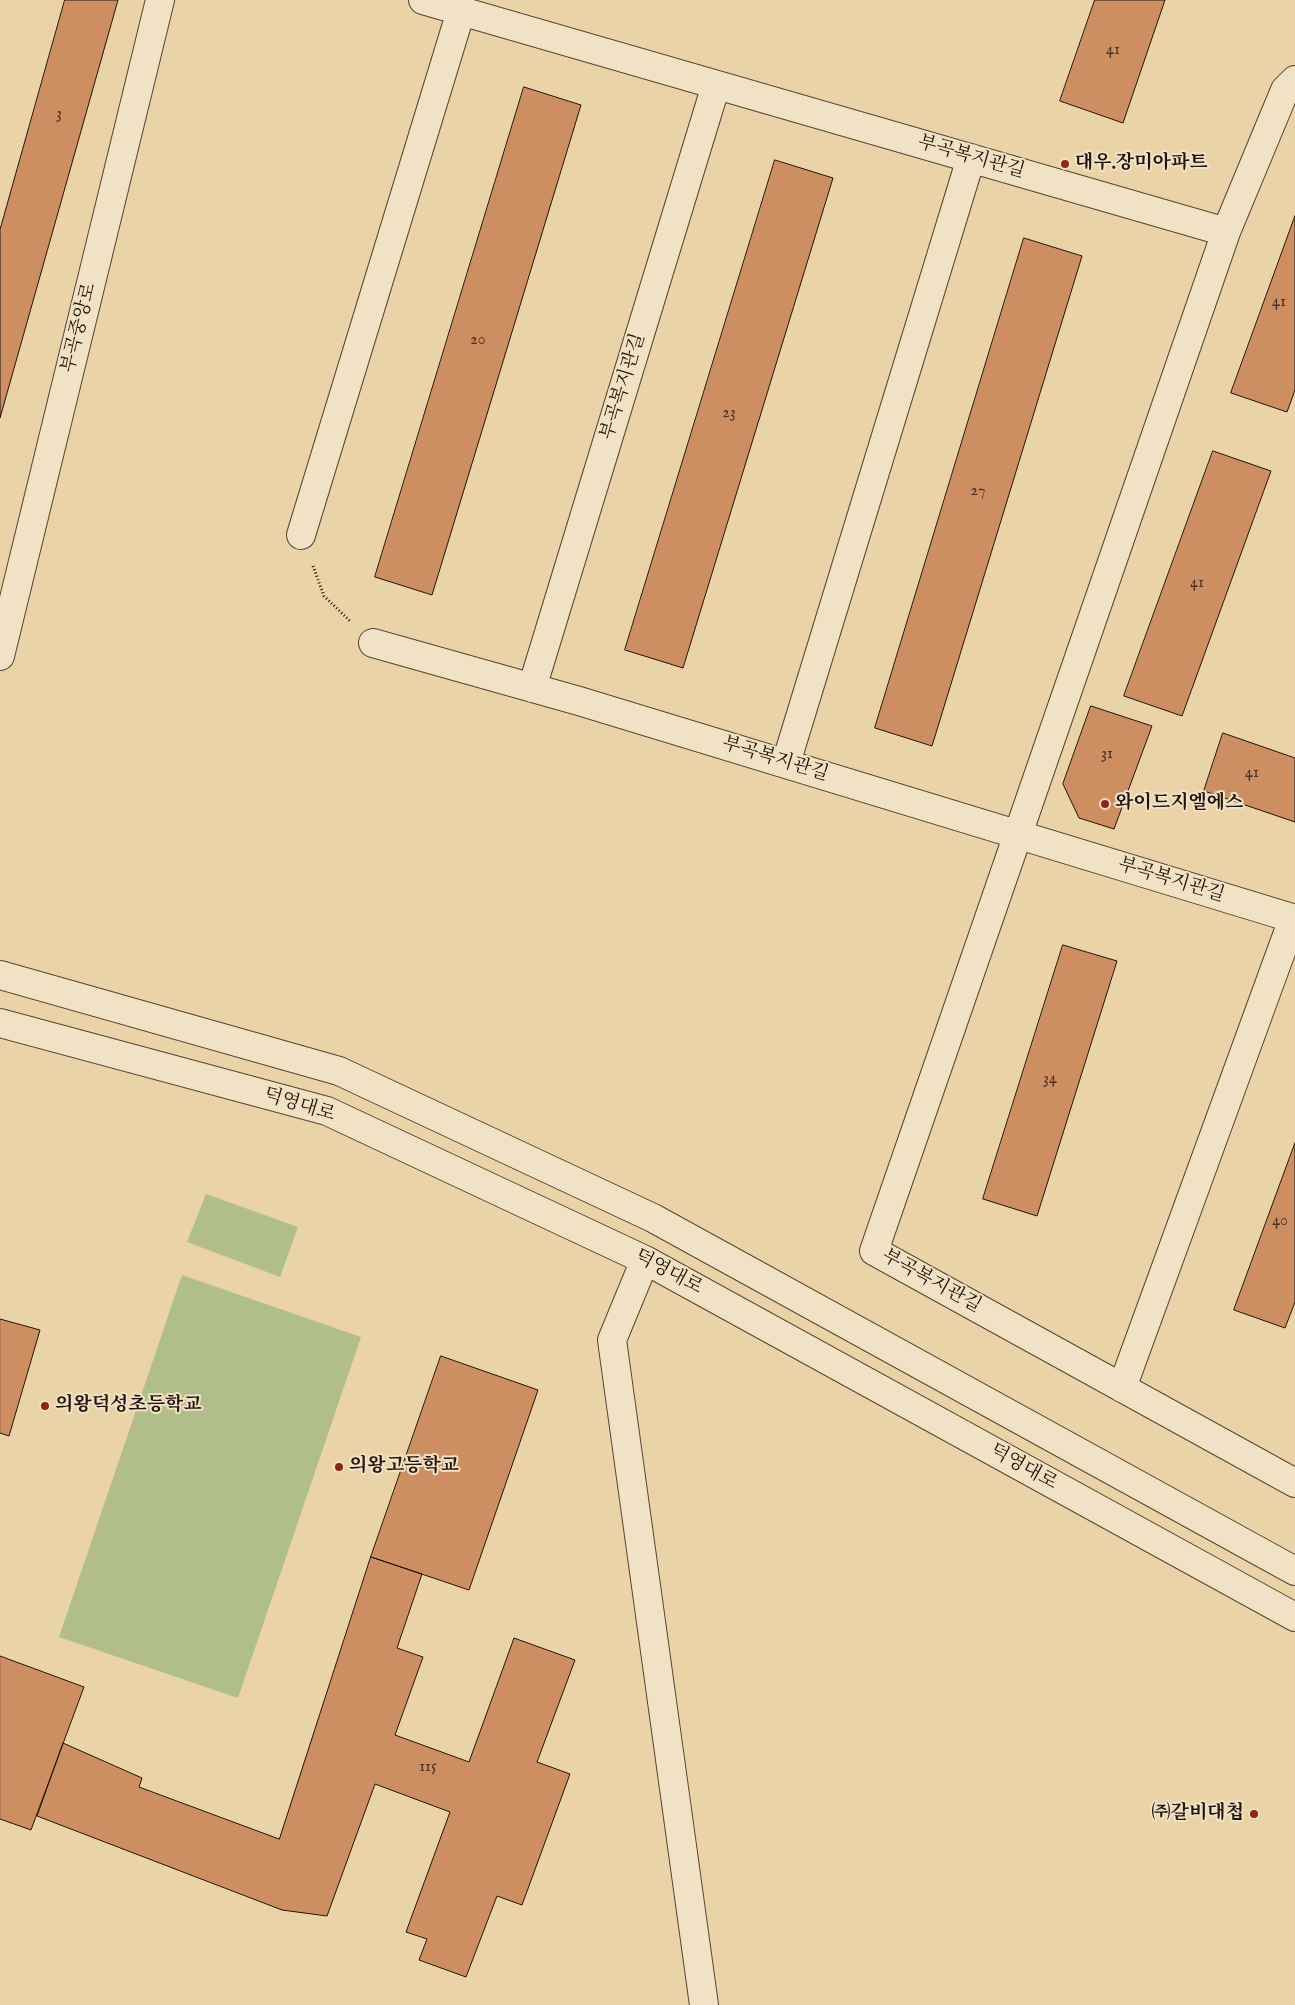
<!DOCTYPE html>
<meta charset="utf-8">
<style>
body{margin:0}
canvas{display:block;background:#ead3a6}
</style>
<canvas width="1295" height="2005"></canvas>
<script>
const c = document.querySelector('canvas').getContext('2d');
c.lineJoin = 'round';
function fillPath(path, color) { c.fillStyle = color; c.fill(path, 'evenodd'); }
function trace(path, color, width, dash) { c.strokeStyle = color; c.lineWidth = width; c.lineCap = dash ? 'butt' : 'round'; c.setLineDash(dash || []); c.stroke(path); }
function drawText(font, color, halo, rows, align = 'center') {
  c.font = font + ' "IM FELL English","Noto Serif KR",serif'; c.lineWidth = 4; c.setLineDash([]); c.textBaseline = 'middle'; c.strokeStyle = halo; c.fillStyle = color; for (const [text, x, y, turn = 0] of rows) {
    c.save(); c.translate(x, y); c.rotate((+turn || 0) * Math.PI / 180); c.textAlign = isNaN(turn) ? turn : align; if (halo) c.strokeText(text, 0, 0); c.fillText(text, 0, 0); c.restore();
  }
}
fillPath(new Path2D(`
 M206,1194L298,1227L280,1277L187,1242Z
 M182,1275L361,1337L238,1698L59,1637Z`), '#b1be8b');
const building = new Path2D(`
 M65,0H118L0,418V230Z
 M1095,0H1165L1123,123L1060,101Z
 M524,87L581,105L432,595L375,577Z
 M775,160L833,178L683,668L625,650Z
 M1295,216V390L1287,412L1231,393Z
 M1024,238L1082,256L932,746L875,728Z
 M1213,451L1271,471L1182,716L1124,696Z
 M1091,706L1152,726L1114,829L1079,818L1063,784Z
 M1223,733L1295,758V822L1204,791Z
 M1063,945L1117,961L1037,1216L983,1199Z
 M1295,1143V1302L1285,1328L1234,1310Z
 M0,1319L40,1330L9,1436L0,1433Z
 M441,1356L538,1390L469,1590L371,1557Z
 M371,1557L422,1574L397,1648L423,1657L395,1735L469,1762L514,1638L575,1660L537,1762L570,1774L522,1905L497,1896L466,1977L419,1960L427,1939L406,1932L450,1812L375,1784L327,1916L282,1910L37,1816L63,1743L142,1778L139,1787L279,1839Z
 M0,1656L84,1687L31,1830L0,1819Z`);
fillPath(building, '#cd8e62');
trace(building, '#23140c', 1);
const minor = new Path2D(`
 M423,0L1226,232
 M1295,80L1285,90L1226,232L874,1251L1295,1483
 M301,535L461,11
 M373,643L579,701L1295,919
 M0,656L160,0
 M532,688L716,85
 M786,763L971,158
 M0,975L339,1071L653,1218L1295,1571
 M0,1023L327,1111L645,1260L1295,1617
 M645,1260L612,1340L704,2005
 M1122,1388L1293,919`);
trace(minor, '#554432', 30);
trace(new Path2D(`
 M313,566L324,596L350,621`), '#23140c', 3, [1, 2.5]);
trace(minor, '#f1e2c5', 28);
for (const [x, y, r, color] of [
 [1065,164,5,"#8f2418"],
 [1105,804,5,"#8f2418"],
 [45,1406,5,"#8f2418"],
 [339,1467,5,"#8f2418"],
 [1254,1814,5,"#8f2418"]
]) { const dot = new Path2D(); dot.arc(x, y, r, 0, 2 * Math.PI); c.fillStyle = color; c.fill(dot); trace(dot, '#f1e2c5', 2); }
drawText('16px', '#4e3222', null, [
 ["41",1113,51],
 ["3",59,115],
 ["41",1279,303],
 ["20",478,341],
 ["23",729,414],
 ["27",978,492],
 ["41",1197,584],
 ["31",1107,755],
 ["41",1252,774],
 ["34",1050,1080],
 ["40",1280,1222],
 ["115",428,1768]
]);
drawText('19px', '#23140c', '#f1e2c5', [
 ["부곡복지관길",971,158,16],
 ["부곡중앙로",80,328,-76],
 ["부곡복지관길",624,387,-73],
 ["부곡복지관길",775,760,17],
 ["부곡복지관길",1171,881,17],
 ["덕영대로",299,1106,17],
 ["덕영대로",668,1273,28],
 ["부곡복지관길",931,1282,29],
 ["덕영대로",1023,1468,29]
]);
drawText('bold 19px', '#23140c', '#f1e2c5', [
 ["대우.장미아파트",1075,164],
 ["와이드지엘에스",1115,804],
 ["의왕덕성초등학교",55,1406],
 ["의왕고등학교",349,1467],
 ["㈜갈비대첩",1244,1814,"right"]
], 'left');
</script>
